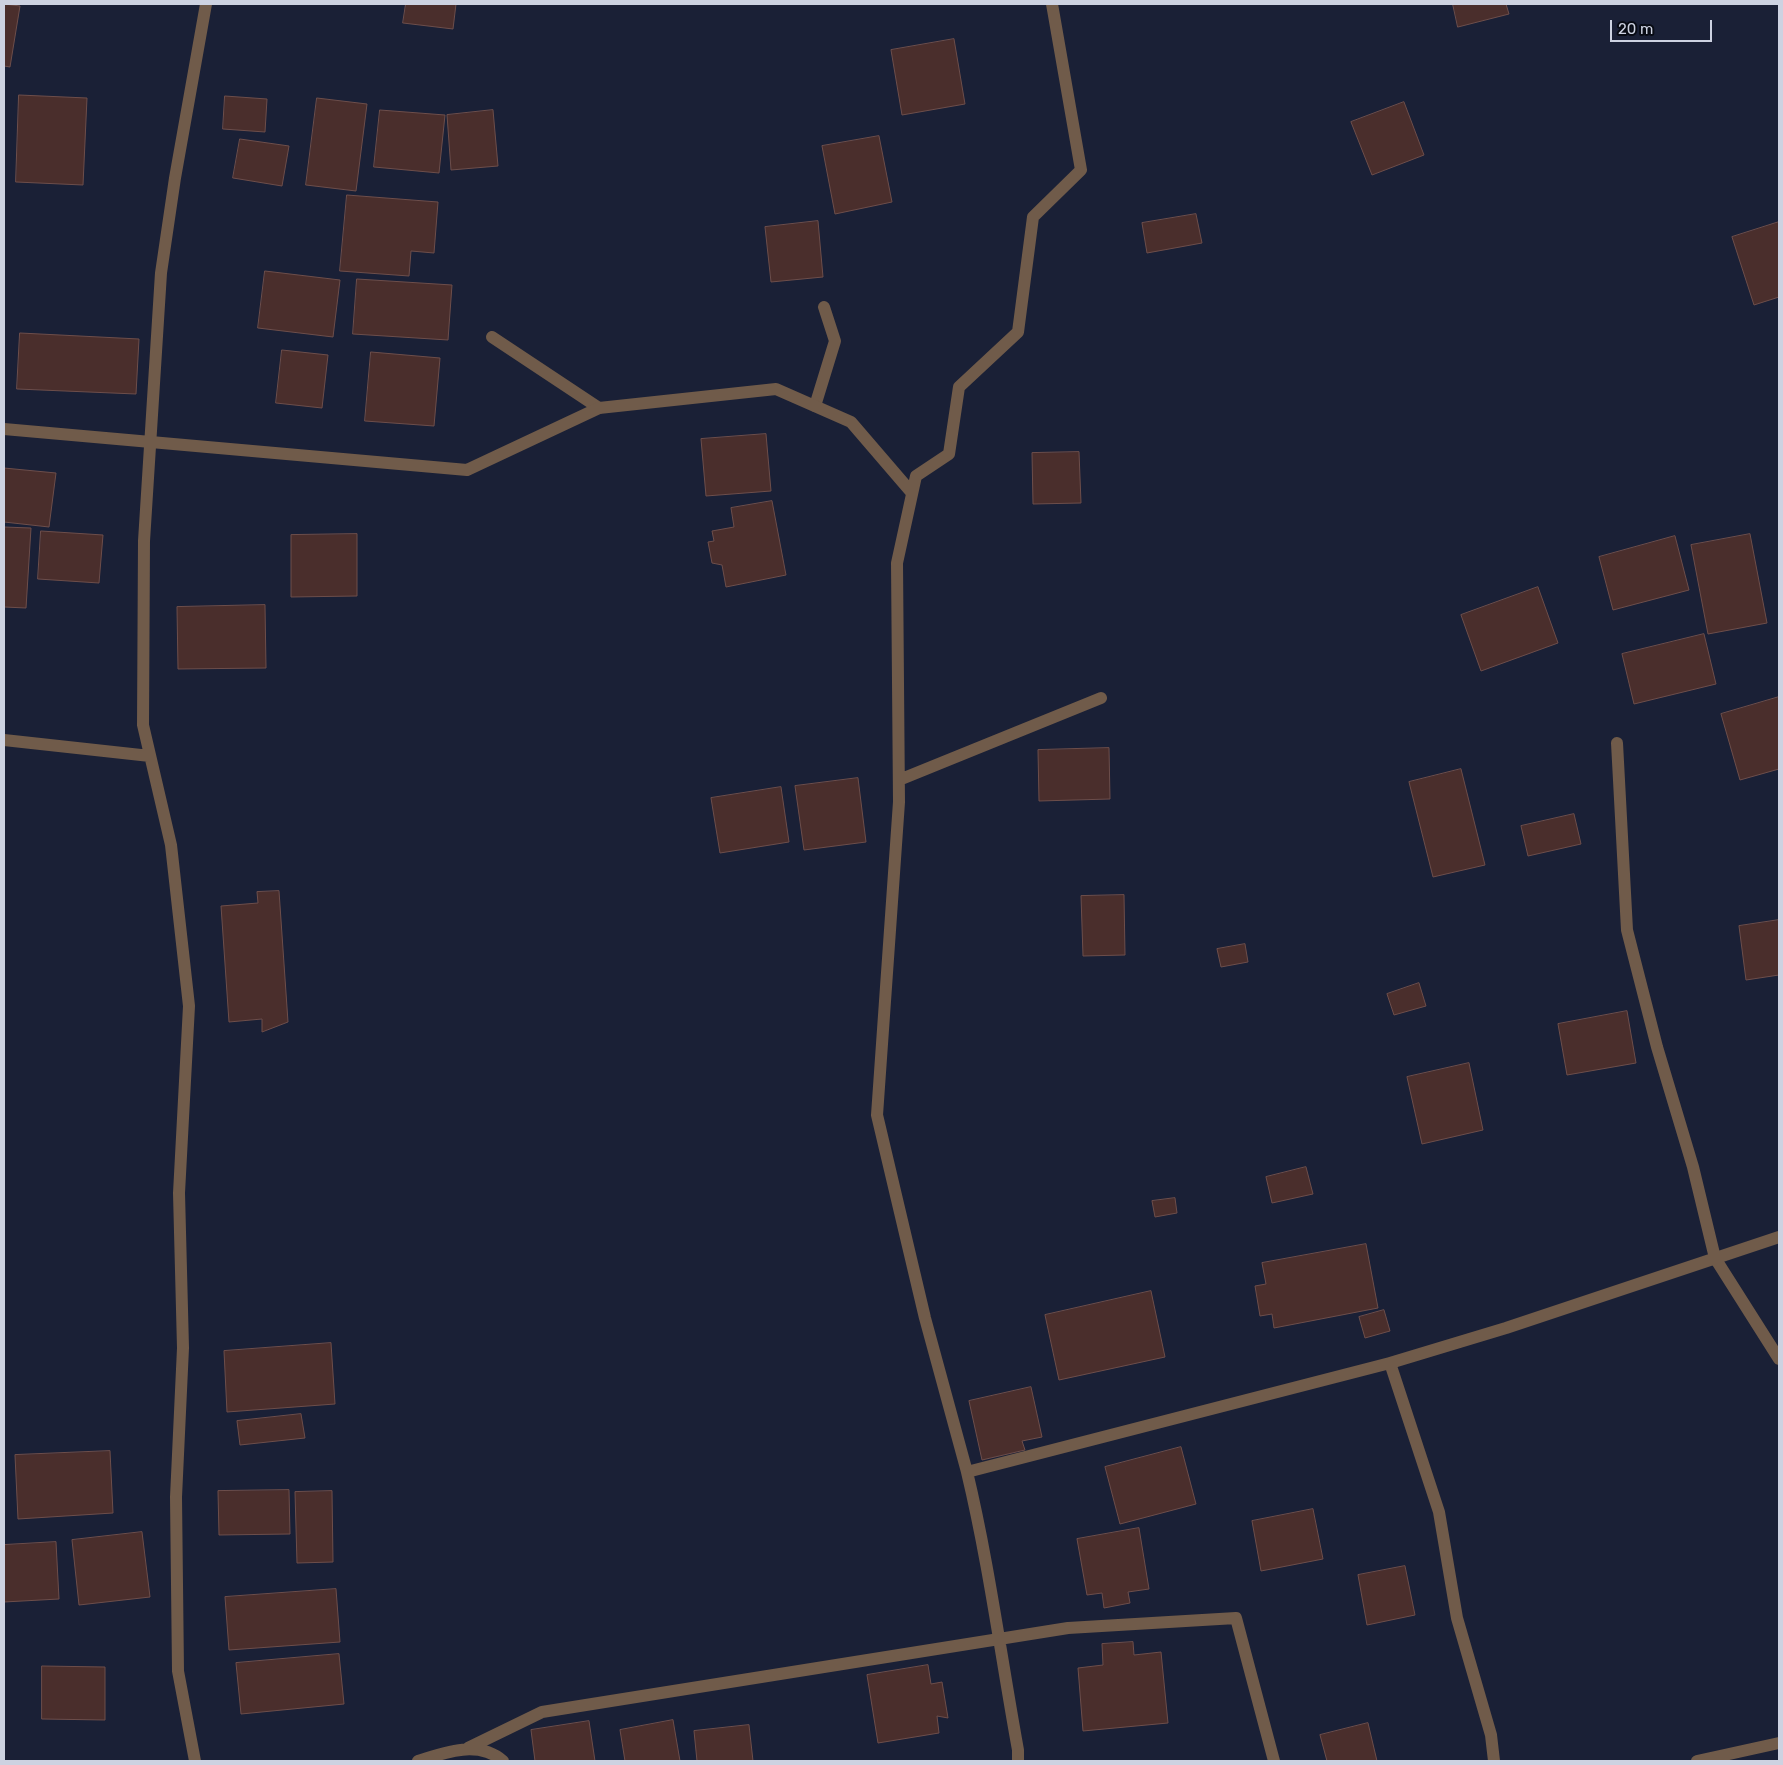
<!DOCTYPE html>
<style>
body{margin:0}
#map{position:relative;width:1783px;height:1765px;overflow:hidden;background:#1a2036;font-family:Rubik,sans-serif}
canvas{display:block}
.frame{position:absolute;inset:0;border:5px solid #cdd2e1;pointer-events:none}
.scale{position:absolute;left:1610px;top:20px;width:102px;height:22px;box-sizing:border-box;border:2px solid #cdd2e1;border-top:0;padding-left:6px;font-size:15px;line-height:18px;white-space:nowrap;color:#cdd2e1;-webkit-text-stroke:4px #080b14;paint-order:stroke}
</style>
<div id="map">
<canvas width="1783" height="1765"></canvas>
<div class="frame"></div>
<div class="scale">20 m</div>
</div>
<script>
const c = document.querySelector('canvas').getContext('2d');
c.lineJoin = 'round';
function fillPath(path, color) { c.fillStyle = color; c.fill(path, 'evenodd'); }
function trace(path, color, width, dash) { c.strokeStyle = color; c.lineWidth = width; c.lineCap = dash ? 'butt' : 'round'; c.setLineDash(dash || []); c.stroke(path); }
const building = new Path2D(`
 M4,4L20,6L10,67L4,66Z
 M406,4H456L453,29L403,23Z
 M1453,4H1506L1509,14L1458,27Z
 M954,39L965,104L902,115L891,50Z
 M19,95L87,98L83,185L16,182Z
 M225,96L267,99L265,132L223,129Z
 M317,98L367,104L356,191L306,185Z
 M1404,102L1424,155L1372,175L1351,122Z
 M380,110L445,115L439,173L374,167Z
 M493,110L498,166L451,170L447,115Z
 M879,136L892,202L835,214L822,146Z
 M240,139L289,146L282,186L233,178Z
 M347,195L438,202L434,253L411,251L409,276L340,271Z
 M1196,214L1202,243L1147,253L1142,223Z
 M818,221L823,277L771,282L765,227Z
 M1779,222V297L1754,305L1732,237Z
 M265,271L340,280L333,337L258,328Z
 M357,279L452,285L448,340L353,334Z
 M20,333L139,339L136,394L17,389Z
 M282,350L328,355L322,408L276,403Z
 M371,352L440,358L434,426L365,421Z
 M766,434L771,491L706,496L701,439Z
 M1079,452L1081,503L1033,504L1032,453Z
 M4,468L56,473L49,527L4,522Z
 M772,501L786,575L726,587L722,565L712,563L708,542L714,541L712,531L734,527L731,508Z
 M4,527L31,528L26,608L4,607Z
 M41,531L103,535L99,583L38,579Z
 M357,534V596L291,597V535Z
 M1750,534L1767,623L1708,634L1691,545Z
 M1675,536L1689,590L1613,610L1599,557Z
 M1538,587L1558,643L1481,671L1461,615Z
 M265,605L266,668L178,669L177,607Z
 M1704,634L1716,684L1634,704L1622,654Z
 M1779,697V769L1740,780L1721,714Z
 M1109,748L1110,799L1039,801L1038,750Z
 M1461,769L1485,865L1433,877L1409,782Z
 M858,778L866,842L804,850L795,786Z
 M781,787L789,842L720,853L711,798Z
 M1574,814L1581,844L1528,856L1521,826Z
 M279,891L288,1022L262,1032V1019L229,1022L221,906L258,903L257,892Z
 M1124,895L1125,955L1083,956L1081,896Z
 M1779,920V975L1746,980L1739,926Z
 M1245,944L1248,962L1221,967L1217,949Z
 M1419,983L1426,1006L1394,1015L1387,994Z
 M1627,1011L1636,1063L1567,1075L1558,1024Z
 M1469,1063L1483,1130L1422,1144L1407,1077Z
 M1306,1167L1313,1194L1272,1203L1266,1177Z
 M1175,1198L1177,1213L1155,1217L1152,1201Z
 M1366,1244L1378,1308L1274,1328L1272,1314L1260,1316L1255,1286L1266,1284L1262,1263Z
 M1151,1291L1165,1357L1059,1380L1045,1315Z
 M1384,1310L1390,1331L1365,1338L1359,1317Z
 M331,1343L335,1404L227,1412L224,1351Z
 M1031,1387L1042,1437L1022,1441L1025,1450L982,1460L969,1401Z
 M301,1414L305,1438L240,1445L237,1421Z
 M1181,1447L1196,1504L1120,1524L1105,1467Z
 M110,1451L113,1513L18,1519L15,1455Z
 M289,1490L290,1534L219,1535L218,1491Z
 M332,1491L333,1562L297,1563L295,1492Z
 M1313,1509L1323,1559L1261,1571L1252,1521Z
 M1139,1528L1149,1589L1128,1592L1130,1603L1104,1608L1102,1593L1087,1595L1077,1539Z
 M142,1532L150,1597L79,1605L72,1540Z
 M56,1542L59,1599L4,1602V1545Z
 M1405,1566L1415,1615L1367,1625L1358,1575Z
 M336,1589L340,1642L229,1650L225,1597Z
 M1133,1642L1134,1655L1161,1652L1168,1723L1083,1731L1078,1668L1103,1665L1102,1644Z
 M339,1654L344,1704L241,1714L236,1663Z
 M928,1665L931,1684L942,1682L948,1718L937,1716L939,1733L878,1743L867,1675Z
 M42,1666L105,1667V1720L42,1719Z
 M673,1720L680,1761H625L620,1730Z
 M589,1721L595,1761H535L531,1730Z
 M1368,1723L1377,1761H1327L1320,1735Z
 M749,1725L753,1761H697L694,1731Z`);
fillPath(building, '#4a2e2c');
trace(building, '#6d4e4b', 1);
trace(new Path2D(`
 M492,337L599,408
 M815,406L835,341L824,307`), '#705b4a', 12);
trace(new Path2D(`
 M4,429L467,470L599,408L776,389L851,422L912,493
 M4,740L150,756
 M1617,743L1627,930L1657,1047L1693,1167L1715,1258L1779,1359
 M899,780L1101,698
 M1390,1363L1439,1512L1457,1618L1491,1735L1494,1761
 M967,1472L925,1318L877,1115L899,802L897,563L916,476L949,454L959,387L1018,332L1033,217L1081,170L1052,4
 M468,1748L542,1712L1068,1628L1236,1618L1274,1761
 M195,1761L178,1671L176,1497L183,1348L179,1193L189,1006L171,845L143,725L144,541L161,273L175,178L206,4
 M418,1761C445,1752 479,1740 503,1761
 M1018,1761V1750C1001,1657 989,1564 967,1472L1390,1363L1506,1328L1779,1237
 M1697,1761L1779,1743`), '#705b4a', 12);
</script>
